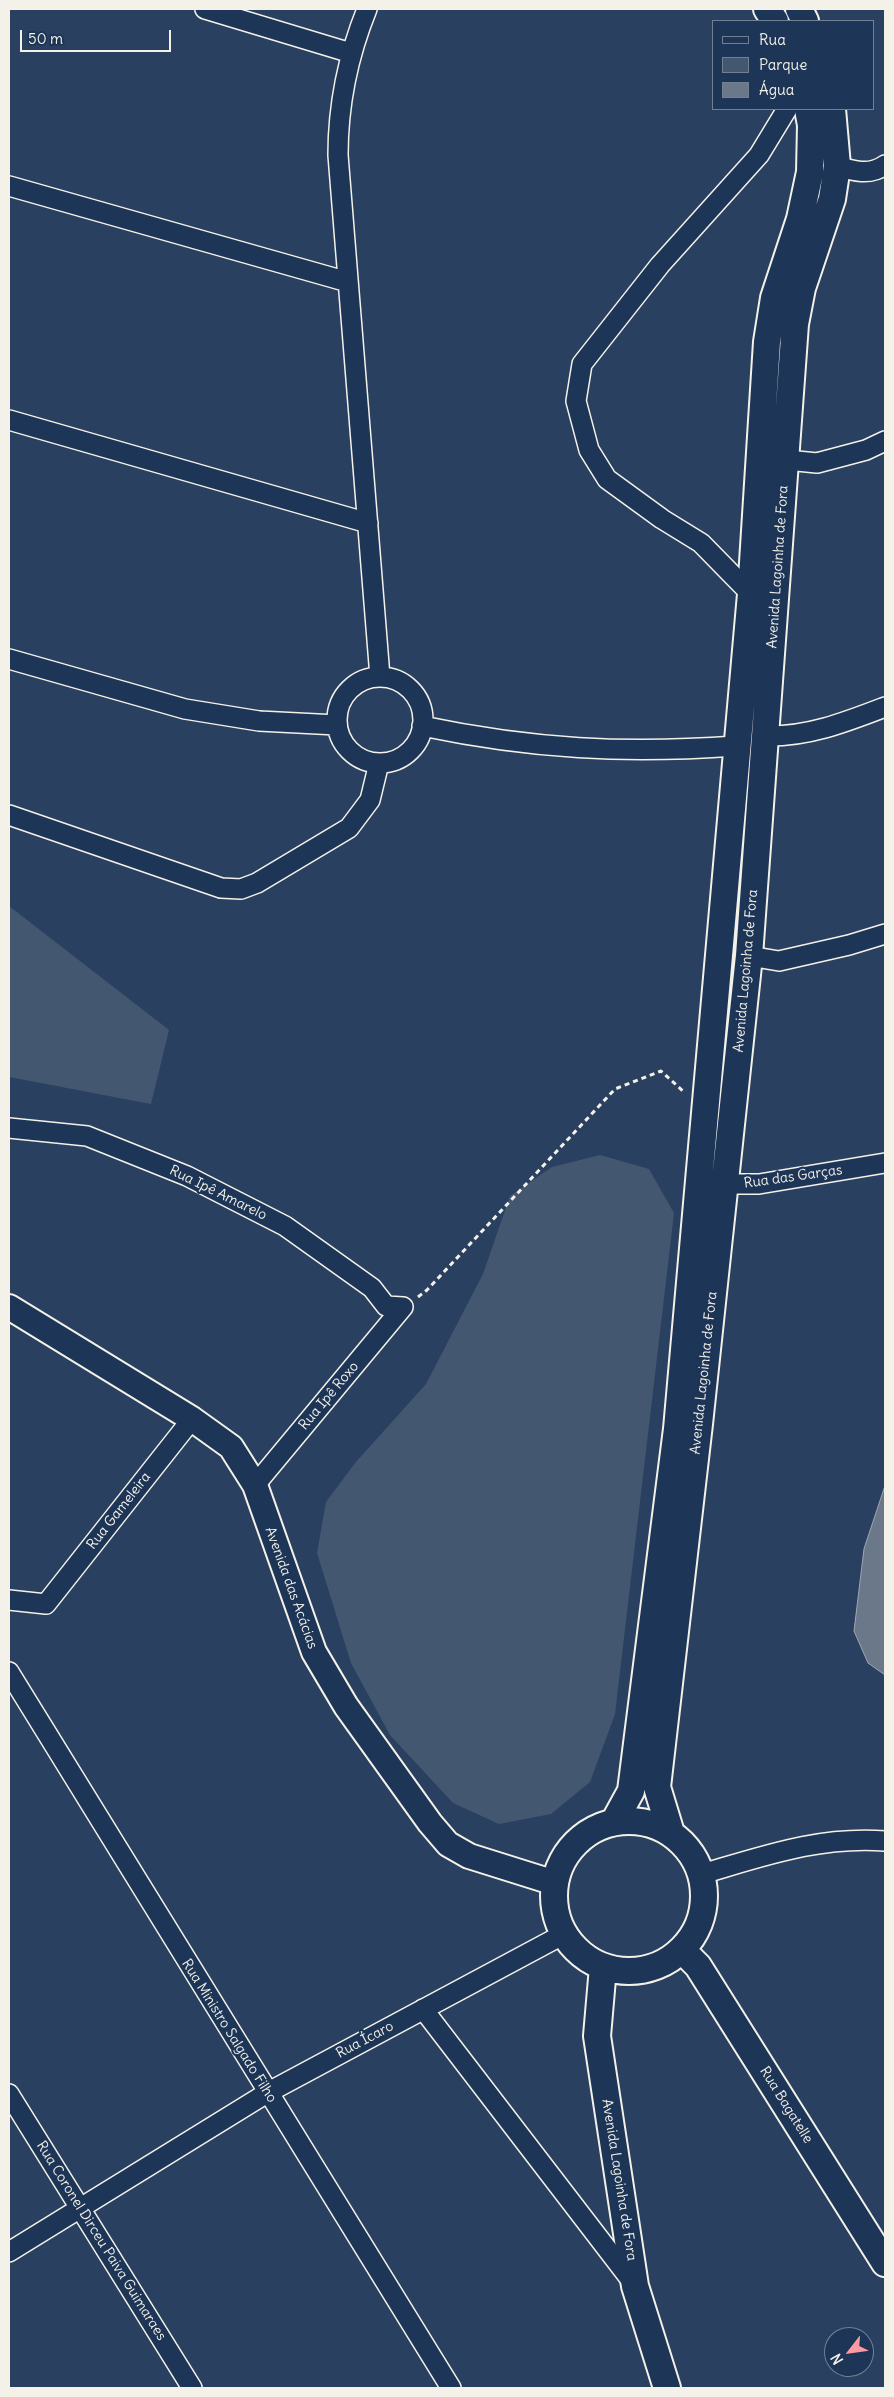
<!DOCTYPE html>
<meta charset="utf-8">
<style>
body{margin:0}
#map{position:relative;width:894px;height:2397px;overflow:hidden;background:#2a4060;font-family:Delius,sans-serif}
canvas{display:block}
.frame{position:absolute;inset:0;border:10px solid #f4f1e8;pointer-events:none}
.legend{position:absolute;left:712px;top:20px;width:162px;height:90px;box-sizing:border-box;background:#1d3557;border:1px solid #738091;margin:0;padding:6px 9px;list-style:none;font-size:15px;color:#f4f1e8}
.legend li{display:flex;align-items:center;gap:10px;height:25px}
.legend b{width:25px;border:1px solid #738091}
.north{position:absolute;left:824px;top:2327px;width:50px;height:50px;box-sizing:border-box;background:#1d3557;border:1px solid #738091;border-radius:50%;rotate:240deg;font-size:14px;font-weight:700;line-height:20px;text-align:center;color:#f4f1e8}
.north::after{content:'';display:block;margin:auto;width:18px;height:22px;background:#ff9aa2;clip-path:polygon(50% 0,100% 100%,50% 72%,0 100%)}
.scale{position:absolute;left:20px;top:30px;width:151px;height:22px;box-sizing:border-box;border:2px solid #f4f1e8;border-top:0;padding-left:6px;font-size:15px;line-height:18px;white-space:nowrap;color:#f4f1e8;-webkit-text-stroke:4px #1d3557;paint-order:stroke}
</style>
<div id="map">
<canvas width="894" height="2397"></canvas>
<div class="frame"></div>
<ul class="legend">
<li><b style="height:6px;background:#1d3557"></b>Rua</li>
<li><b style="height:14px;background:#445771"></b>Parque</li>
<li><b style="height:14px;background:#6a788a"></b>Água</li>
</ul>
<div class="north">N</div>
<div class="scale">50 m</div>
</div>
<script>
const c = document.querySelector('canvas').getContext('2d');
c.lineJoin = 'round';
function fillPath(path, color) { c.fillStyle = color; c.fill(path, 'evenodd'); }
function trace(path, color, width, dash) { c.strokeStyle = color; c.lineWidth = width; c.lineCap = dash ? 'butt' : 'round'; c.setLineDash(dash || []); c.stroke(path); }
function drawText(font, color, halo, rows, align = 'center') {
  c.font = font + ' Delius,sans-serif'; c.lineWidth = 4.5; c.setLineDash([]); c.textBaseline = 'middle'; c.strokeStyle = halo; c.fillStyle = color; for (const [text, x, y, turn = 0] of rows) {
    c.save(); c.translate(x, y); c.rotate((+turn || 0) * Math.PI / 180); c.textAlign = isNaN(turn) ? turn : align; if (halo) c.strokeText(text, 0, 0); c.fillText(text, 0, 0); c.restore();
  }
}
fillPath(new Path2D(`
 M9,906L169,1030L151,1104L9,1077Z
 M600,1155L649,1169L674,1213L615,1714L590,1782L551,1814L499,1824L453,1803L390,1735L351,1663L317,1553L326,1502L356,1462L426,1384L483,1274L510,1196L552,1167Z`), '#445771');
const water = new Path2D(`
 M885,1486V1675L868,1663L854,1631L864,1549Z`);
fillPath(water, '#6a788a');
trace(water, '#a1a8b0', 1);
const minor = new Path2D(`
 M205,9L351,53
 M367,9C348,56 338,104 338,155L380,677
 M837,166C853,171 870,176 885,165
 M9,186L348,282
 M9,420L368,523
 M787,460L817,463L866,450L885,441
 M751,594L701,543L662,519L607,479L589,450L576,401L582,364L660,265L759,155L787,109
 M9,659L185,709L259,721L337,725
 M337 720a43 43 0 1 1 86 0a43 43 0 1 1-86 0Z
 M422,726C532,749 625,754 736,746
 M765,736C808,737 846,722 885,707
 M9,815L221,888L241,889L257,883L349,828L370,800L379,763
 M749,956L779,961L849,945L885,934
 M9,1128L87,1136L187,1176L285,1226L372,1288L386,1306L403,1307
 M713,1184H759L885,1163
 M255,1485L403,1307
 M9,1600L46,1604L192,1419
 M9,1672L451,2388
 M702,1874C764,1856 819,1836 885,1841
 M423,2009L634,2284
 M9,2094L192,2388
 M9,2252L267,2093L564,1934`);
const tertiary = new Path2D(`
 M9,1307L192,1419L231,1447L255,1485L314,1652L346,1706L430,1823L448,1844L469,1856L555,1883`);
const secondary = new Path2D(`
 M767,9L775,21
 M799,9L805,21
 M554 1896a75 75 0 1 1 150 0a75 75 0 1 1-150 0Z
 M614,1822L631,1791L677,1429L751,594L767,342L774,298L800,219L810,172L811,125L808,109
 M671,1833L657,1787L699,1424L749,956L795,324L802,288L832,199L837,166L832,109
 M682,1950L698,1966L885,2263
 M603,1967L597,2036L635,2286L667,2388`);
trace(minor, '#f4f1e8', 22);
trace(tertiary, '#f4f1e8', 28);
trace(secondary, '#f4f1e8', 30);
trace(new Path2D(`
 M418,1297L427,1290L615,1089L661,1071L684,1092`), '#f4f1e8', 3, [5, 4]);
trace(minor, '#1d3557', 19);
trace(tertiary, '#1d3557', 24);
trace(secondary, '#1d3557', 26);
drawText('14px', '#f4f1e8', '#1d3557', [
 ["Avenida Lagoinha de Fora",778,567,-86],
 ["Avenida Lagoinha de Fora",746,971,-85],
 ["Rua das Garças",793,1177,-8],
 ["Rua Ipê Amarelo",218,1193,26],
 ["Avenida Lagoinha de Fora",704,1373,-84],
 ["Rua Ipê Roxo",329,1396,-50],
 ["Rua Gameleira",119,1511,-52],
 ["Avenida das Acácias",291,1588,70],
 ["Rua Ministro Salgado Filho",229,2031,58],
 ["Rua Ícaro",365,2040,-28],
 ["Rua Bagatelle",786,2105,58],
 ["Avenida Lagoinha de Fora",619,2180,81],
 ["Rua Coronel Dirceu Paiva Guimaraes",101,2241,58]
]);
</script>
